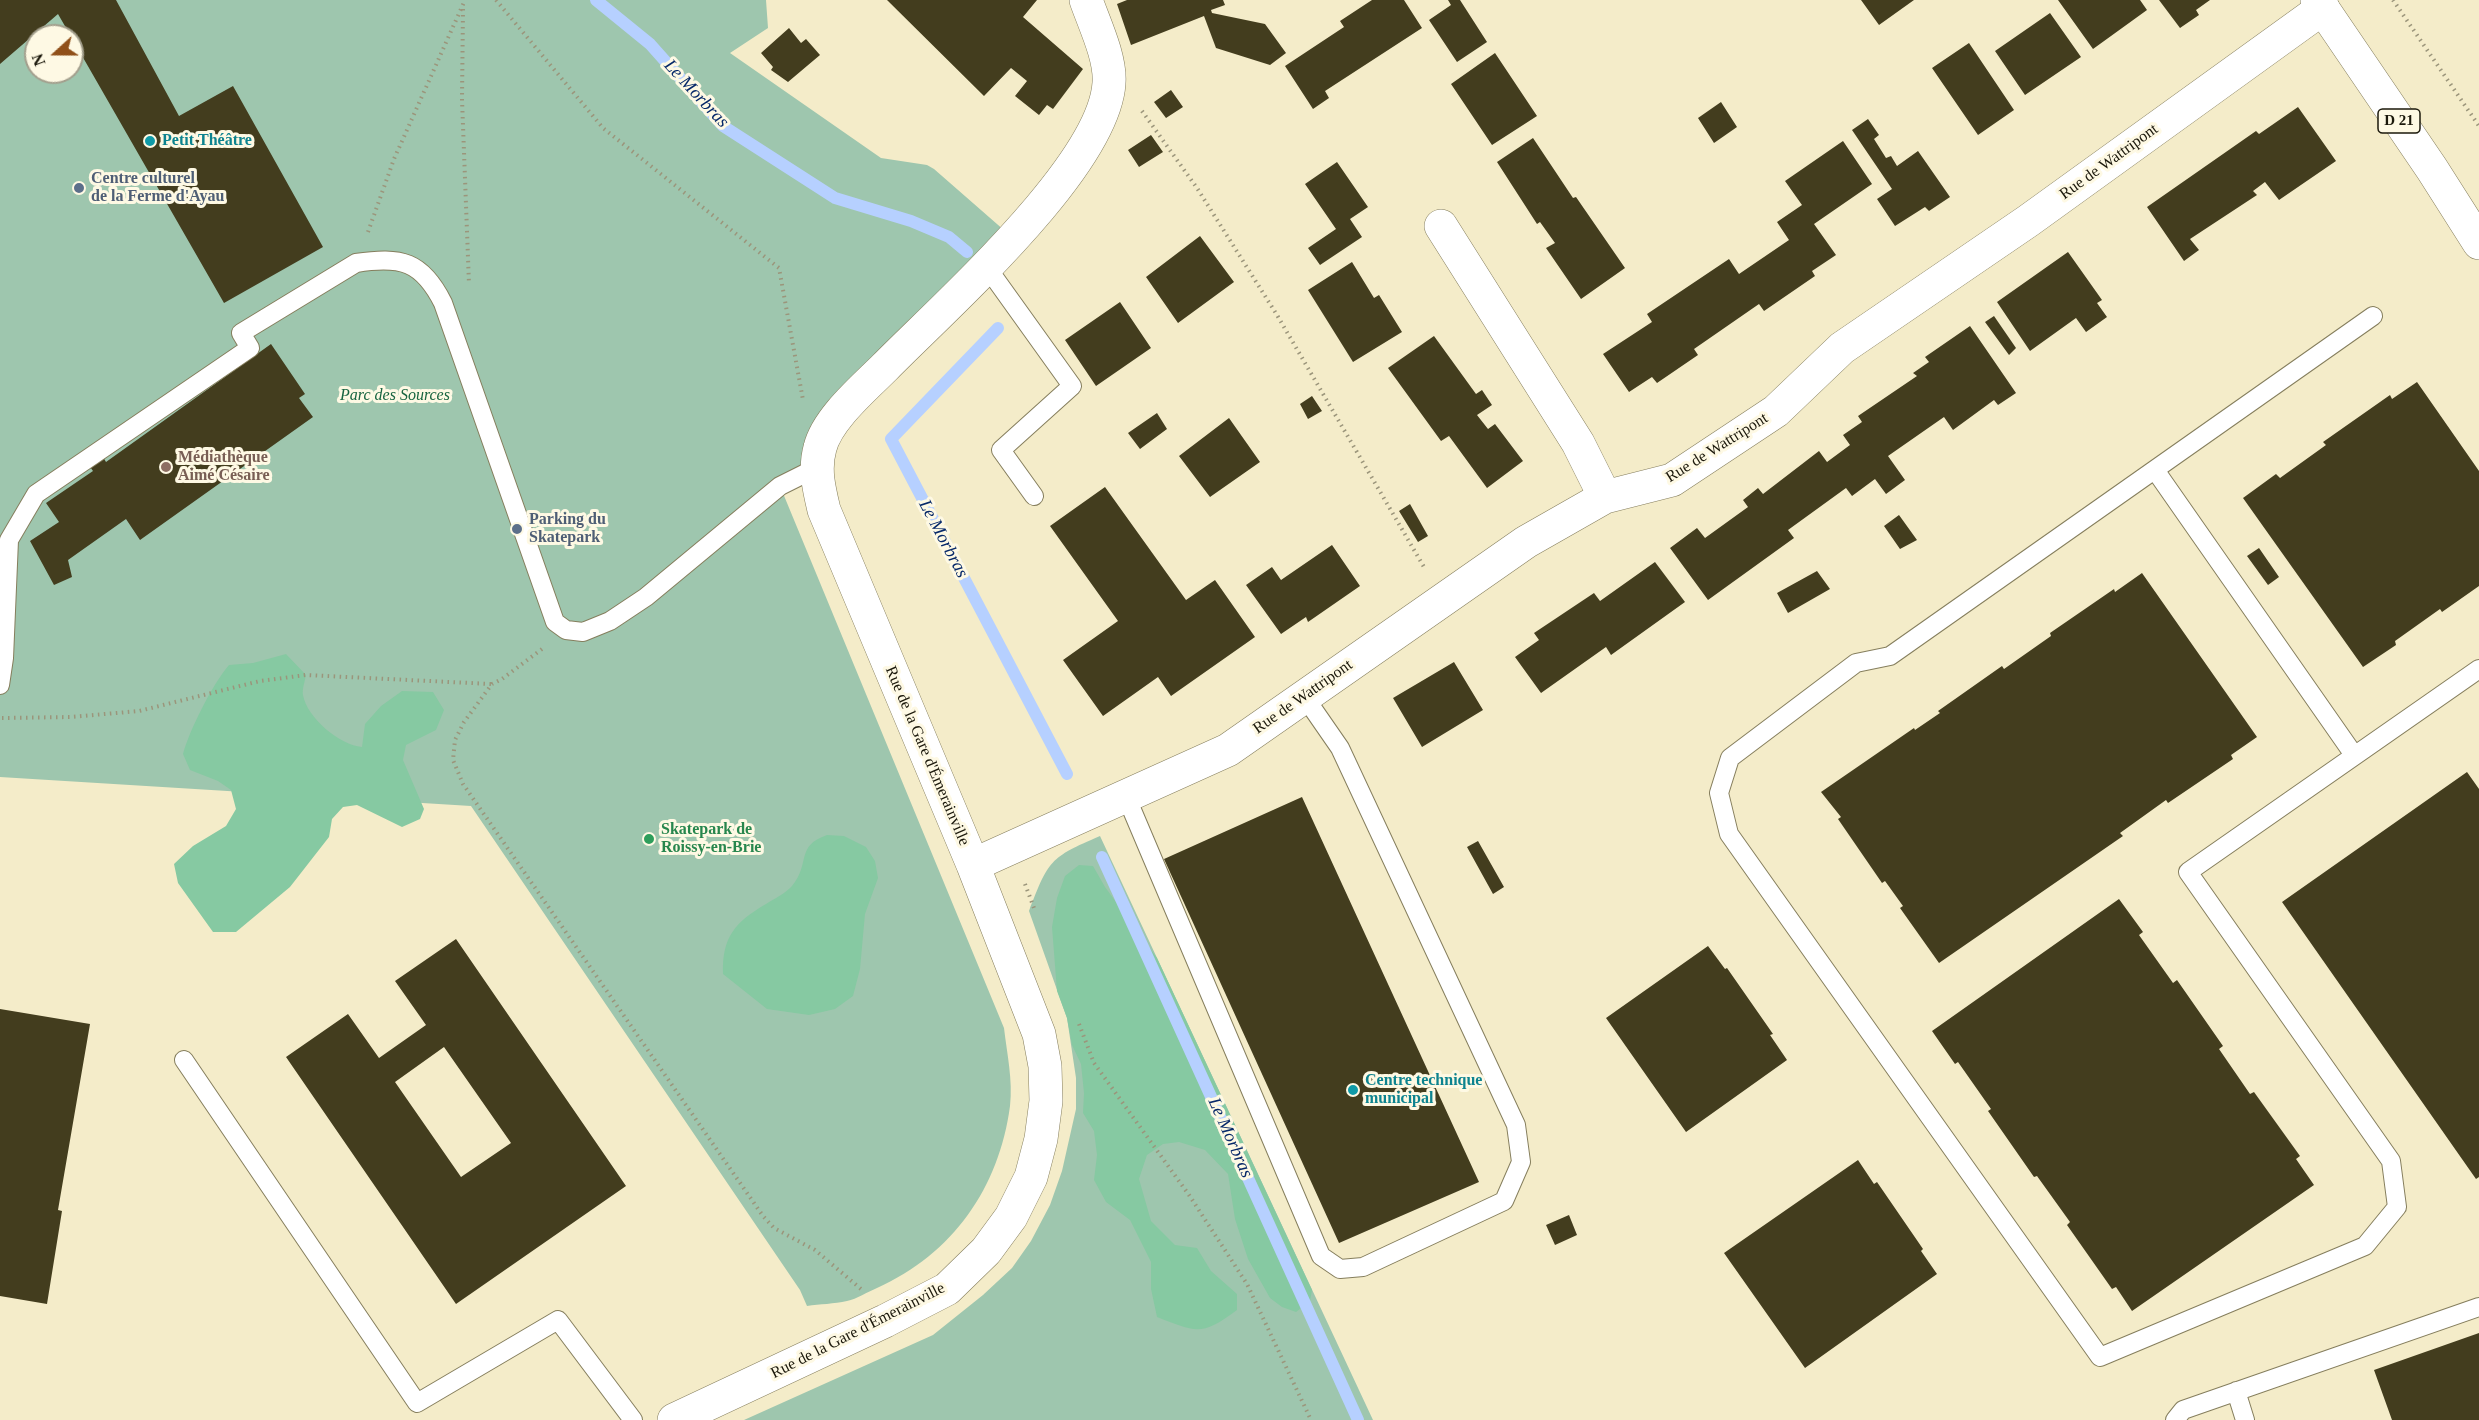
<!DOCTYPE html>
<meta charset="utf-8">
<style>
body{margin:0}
#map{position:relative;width:2479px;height:1420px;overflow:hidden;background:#f4ecc9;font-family:Georgia,serif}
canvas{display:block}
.north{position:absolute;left:24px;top:24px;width:60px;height:60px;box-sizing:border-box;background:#fef9e4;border:2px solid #a39f8d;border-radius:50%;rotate:249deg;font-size:16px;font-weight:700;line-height:24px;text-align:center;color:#1b180b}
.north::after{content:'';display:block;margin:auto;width:21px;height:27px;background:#905019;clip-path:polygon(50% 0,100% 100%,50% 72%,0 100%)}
</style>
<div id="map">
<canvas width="2479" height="1420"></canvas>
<div class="north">N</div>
</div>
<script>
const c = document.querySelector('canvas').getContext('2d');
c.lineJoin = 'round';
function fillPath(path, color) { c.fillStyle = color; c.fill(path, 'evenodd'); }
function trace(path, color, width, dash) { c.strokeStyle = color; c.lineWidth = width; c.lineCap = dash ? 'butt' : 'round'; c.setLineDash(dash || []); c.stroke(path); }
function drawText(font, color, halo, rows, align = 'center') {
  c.font = font + ' Georgia,serif'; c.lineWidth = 6; c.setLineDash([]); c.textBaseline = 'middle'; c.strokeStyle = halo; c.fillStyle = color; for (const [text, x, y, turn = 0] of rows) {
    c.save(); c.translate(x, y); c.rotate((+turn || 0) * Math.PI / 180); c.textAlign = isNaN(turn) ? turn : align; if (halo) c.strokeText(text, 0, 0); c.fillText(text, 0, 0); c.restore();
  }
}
fillPath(new Path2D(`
 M0,0H766L768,28L730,53L881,158L927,165L934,169L1013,238L939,313L816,468L780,486L1004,1028C1007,1054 1013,1080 1010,1106C999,1188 953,1254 877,1288C867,1292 857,1299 847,1301C834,1304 820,1304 807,1306L800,1290L471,806L0,777ZM36,36H72V72H36Z
 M1100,836L1373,1420H744L933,1335L983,1295L1012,1268L1031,1241L1050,1205L1062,1171L1076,1109V1078L1067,1018L1029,911C1049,860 1049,858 1100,836Z`), '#9ec6ae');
fillPath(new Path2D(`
 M286,654L306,675C305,681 302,689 303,695C307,718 340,745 362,747L365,724L381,706L402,691L433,692L444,710L436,730L406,745L403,760L424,809L420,819L402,827L357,805L343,807L332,819L329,837L290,887L236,932H213L178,883L174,864L193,846L226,826L236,809L231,790L218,781L190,770L183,754C190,729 212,685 229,665L253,663Z
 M827,835L844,836L866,847L875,861L878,878L865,914L860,969L853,996L835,1009L809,1015L767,1009L723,974C722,937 735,922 766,904C774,899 786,893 792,886C811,863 795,846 827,835Z
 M1079,865L1093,866L1105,887L1157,958L1312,1290L1310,1301L1296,1312L1282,1307L1270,1298L1248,1259L1235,1219L1228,1174L1205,1150L1179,1142L1163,1144L1147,1155L1139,1179L1151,1221L1175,1245L1197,1248L1211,1271L1237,1294V1310C1201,1337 1196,1332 1157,1317L1151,1289V1262L1130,1220L1106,1202L1094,1180L1097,1155L1094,1131L1083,1113L1084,1093L1081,1064L1072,1045L1067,1018L1057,991L1052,927L1057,898L1065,876Z`), '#86c9a2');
trace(new Path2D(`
 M596,0L650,44L723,126L835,198L911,221L949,237L967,252
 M998,328L891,439L1067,774
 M1102,857L1358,1420`), '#b6d0ff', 12);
fillPath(new Path2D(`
 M0,0H116L179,116L233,86L323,247L224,303L58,14L0,64Z
 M887,0H1037L1023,17L1083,69L1053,109L1047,105L1039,115L1015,96L1027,81L1011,68L984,96Z
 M1127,0H1223L1225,5L1211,10L1212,13L1265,24L1286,53L1270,65L1216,48L1204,16L1131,45L1117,4Z
 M1372,0H1404L1422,28L1325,91L1329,98L1313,109L1285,66L1344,27L1340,21Z
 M1448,0H1460L1487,42L1457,62L1429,20L1451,5Z
 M1861,0H1914L1879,25Z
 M2058,0H2140L2147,10L2093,49Z
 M2159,0H2210L2196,10L2199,15L2180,28Z
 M2050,13L2081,57L2025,95L1995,51Z
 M789,28L801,43L806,39L820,55L788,82L771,70L773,67L761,53Z
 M1969,43L2014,110L1978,135L1932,68Z
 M1495,53L1537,116L1492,145L1451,84Z
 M1171,90L1183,107L1166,118L1154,102Z
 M1721,102L1737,127L1714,143L1698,118Z
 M2298,107L2336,161L2279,200L2265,182L2253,191L2257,195L2190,239L2199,250L2184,261L2147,207L2256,131L2259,134Z
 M1868,119L1879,135L1874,139L1886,158L1891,156L1897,166L1918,151L1950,197L1929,211L1925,207L1895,226L1877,199L1892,189L1852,130Z
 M1151,135L1163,152L1139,167L1128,150Z
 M1533,138L1573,198L1576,197L1625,268L1581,299L1546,248L1555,243L1540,222L1537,224L1497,162Z
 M1843,141L1872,184L1814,224L1836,255L1812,271L1815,276L1764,311L1759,304L1694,349L1698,355L1657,383L1652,377L1629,392L1603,354L1652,322L1647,314L1729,259L1739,274L1789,240L1777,222L1802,205L1785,181Z
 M1337,162L1368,207L1350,219L1362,237L1320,265L1308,248L1336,229L1305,184Z
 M1200,236L1234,282L1178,323L1146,277Z
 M2068,252L2102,300L2097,303L2107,317L2086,332L2076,318L2030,351L1997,302Z
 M1352,262L1374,298L1379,295L1402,332L1353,362L1308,290Z
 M1120,302L1151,348L1096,386L1065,340Z
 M1994,316L2016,348L2009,355L1985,322Z
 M1970,326L2016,393L1998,405L1994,400L1953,430L1944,417L1888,456L1905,480L1886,494L1875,479L1852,496L1846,488L1788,530L1794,538L1708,600L1670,548L1697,528L1705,538L1748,507L1743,500L1758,488L1763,494L1819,451L1827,462L1850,445L1843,435L1862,422L1858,416L1917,376L1913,373L1929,362L1925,357Z
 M1434,336L1476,394L1482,390L1492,405L1477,415L1488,429L1495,424L1523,461L1487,488L1449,436L1441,441L1388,368Z
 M271,344L305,394L299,398L313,417L140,540L126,519L68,560L72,577L54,585L30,541L59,522L46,503L93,471L86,461L100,452L106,462Z
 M2417,382L2479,471V586L2442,612L2440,609L2395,641L2396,645L2363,667L2243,498L2276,474L2280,478L2326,445L2323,442L2390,395L2392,399Z
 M1312,396L1322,411L1308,419L1300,404Z
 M1157,413L1167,429L1140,449L1128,433Z
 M1229,418L1260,462L1210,497L1179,456Z
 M1105,487L1186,600L1215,580L1255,637L1171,696L1158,677L1103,716L1063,660L1118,621L1050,526Z
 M1410,504L1428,536L1418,542L1399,511Z
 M1899,515L1917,540L1900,549L1884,526Z
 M1332,545L1360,586L1308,622L1306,617L1281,634L1246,585L1272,567L1281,580Z
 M2259,548L2279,577L2268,585L2247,556Z
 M1655,562L1685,602L1611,655L1606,647L1541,693L1515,657L1539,640L1534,633L1594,593L1600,601Z
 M1817,571L1830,589L1788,613L1777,593Z
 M2142,573L2257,737L2231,755L2233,759L2168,803L2166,800L2120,833L2123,836L1939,963L1900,908L1903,906L1885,881L1882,883L1838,819L1841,817L1821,792L1914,728L1915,730L1940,713L1938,711L2002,666L2004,669L2051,636L2050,633L2114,589L2115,592Z
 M1454,662L1483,710L1422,747L1393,698Z
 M2467,772L2479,789V1177L2476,1179L2282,902Z
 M1302,797L1479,1182L1339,1243L1164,859Z
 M1478,841L1504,887L1493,894L1467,847Z
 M2119,899L2143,932L2139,935L2173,983L2177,980L2223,1046L2219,1049L2250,1094L2254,1092L2300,1156L2296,1159L2314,1185L2132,1311L2116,1287L2112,1289L2067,1225L2070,1222L2037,1176L2034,1177L1988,1111L1991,1109L1958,1062L1955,1064L1932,1031Z
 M456,939L626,1186L456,1304L286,1057L348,1014L379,1058L426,1025L395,981ZM444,1047L511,1143L461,1177L395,1082Z
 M1708,946L1725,969L1727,968L1773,1034L1770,1035L1787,1060L1686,1132L1606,1018Z
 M0,1009L90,1024L58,1210L62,1211L47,1304L0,1296Z
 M1858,1160L1874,1184L1877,1182L1923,1249L1921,1251L1937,1274L1805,1368L1724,1253Z
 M1569,1215L1577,1235L1555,1245L1546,1225Z
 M2479,1333V1420H2392L2374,1370Z`), '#433d1e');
const service = new Path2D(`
 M986,266L1072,386L1001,450L1034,496
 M2373,316L1890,656L1856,663L1730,758L1719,793L1729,834L2100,1357L2365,1246L2397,1207L2391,1161L2188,872L2479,669
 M2155,470L2354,755
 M0,685L4,658L9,540L36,494L250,348L241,333L356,263C401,256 422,261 443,303L555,622L566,630L583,632L610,621L646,597L780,486L816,468
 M1126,796L1321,1256L1340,1269L1363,1267L1504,1201L1521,1162L1516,1125L1340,748L1304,696
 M184,1060L417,1403L558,1320L633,1420
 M2236,1391L2245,1420
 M2175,1420L2183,1410L2479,1307`);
const minor = new Path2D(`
 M1441,226L1578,443L1605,497
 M973,865L1228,750L1526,542L1605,497L1672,480L1776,411L1842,348L2028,221L2323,8
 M674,1420L885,1321L947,1289L986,1251L1011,1217L1031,1177L1041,1139L1046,1101L1045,1066L1039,1034L973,865L824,510C819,489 814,469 820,448C827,419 864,388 885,367C944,307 1104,166 1109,83C1111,58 1094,23 1086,0`);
const primary = new Path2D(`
 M2317,0L2432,169L2479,243`);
trace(service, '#857e5d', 20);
trace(minor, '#857e5d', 34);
trace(primary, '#857e5d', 34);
trace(new Path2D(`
 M496,0L603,128L779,268L803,400
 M2393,0L2479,126
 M463,9L462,99L469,284
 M1142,111L1197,188L1277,315L1424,567
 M368,232L394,159L465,0
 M542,649L502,679L492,684L464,722L455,740L453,760L463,784L763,1216L774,1228L815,1250L861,1289
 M2,718L71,717L139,711L260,681L306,675L491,684
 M1025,884L1034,908
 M1079,1024L1094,1063L1189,1195L1247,1284L1311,1420`), '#9b957b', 4, [1.5, 4.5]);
trace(service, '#fff', 18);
trace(minor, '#fff', 33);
trace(primary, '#fff', 33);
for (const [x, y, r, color] of [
 [150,141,6,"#0f9aa8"],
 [79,188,6,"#5c6f8a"],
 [166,467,6,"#8d6e63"],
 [517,529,6,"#5c6f8a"],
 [649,839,6,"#2e9e5b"],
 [1353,1090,6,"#0f9aa8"]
]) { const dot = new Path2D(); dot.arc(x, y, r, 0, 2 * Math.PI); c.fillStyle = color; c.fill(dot); trace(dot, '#fef9e4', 2); }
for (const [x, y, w] of [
 [2399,121,42]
]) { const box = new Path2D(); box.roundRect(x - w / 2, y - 12, w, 24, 4.5); c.fillStyle = '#fef9e4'; c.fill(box); trace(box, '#1b180b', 1.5); }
drawText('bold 15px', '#1b180b', null, [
 ["D 21",2399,121]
]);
drawText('bold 16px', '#0d838f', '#fef9e4', [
 ["Petit Théâtre",162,141],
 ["Centre technique",1365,1081],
 ["municipal",1365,1099]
], 'left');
drawText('16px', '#1b180b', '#fef9e4', [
 ["Rue de Wattripont",2109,162,-36],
 ["Rue de Wattripont",1717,448,-32],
 ["Rue de Wattripont",1303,697,-35],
 ["Rue de la Gare d'Émerainville",927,756,67],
 ["Rue de la Gare d'Émerainville",858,1331,-27]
]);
drawText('bold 16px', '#4e5e75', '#fef9e4', [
 ["Centre culturel",91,179],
 ["de la Ferme d'Ayau",91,197],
 ["Parking du",529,520],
 ["Skatepark",529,538]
], 'left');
drawText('italic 16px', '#186541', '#fef9e4', [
 ["Parc des Sources",395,396]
]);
drawText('bold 16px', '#785e54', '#fef9e4', [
 ["Médiathèque",178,458],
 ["Aimé Césaire",178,476]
], 'left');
drawText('bold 16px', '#27864d', '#fef9e4', [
 ["Skatepark de",661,830],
 ["Roissy-en-Brie",661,848]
], 'left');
drawText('italic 18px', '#072969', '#fef9e4', [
 ["Le Morbras",696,94,47],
 ["Le Morbras",943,539,62],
 ["Le Morbras",1230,1138,66]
]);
</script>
